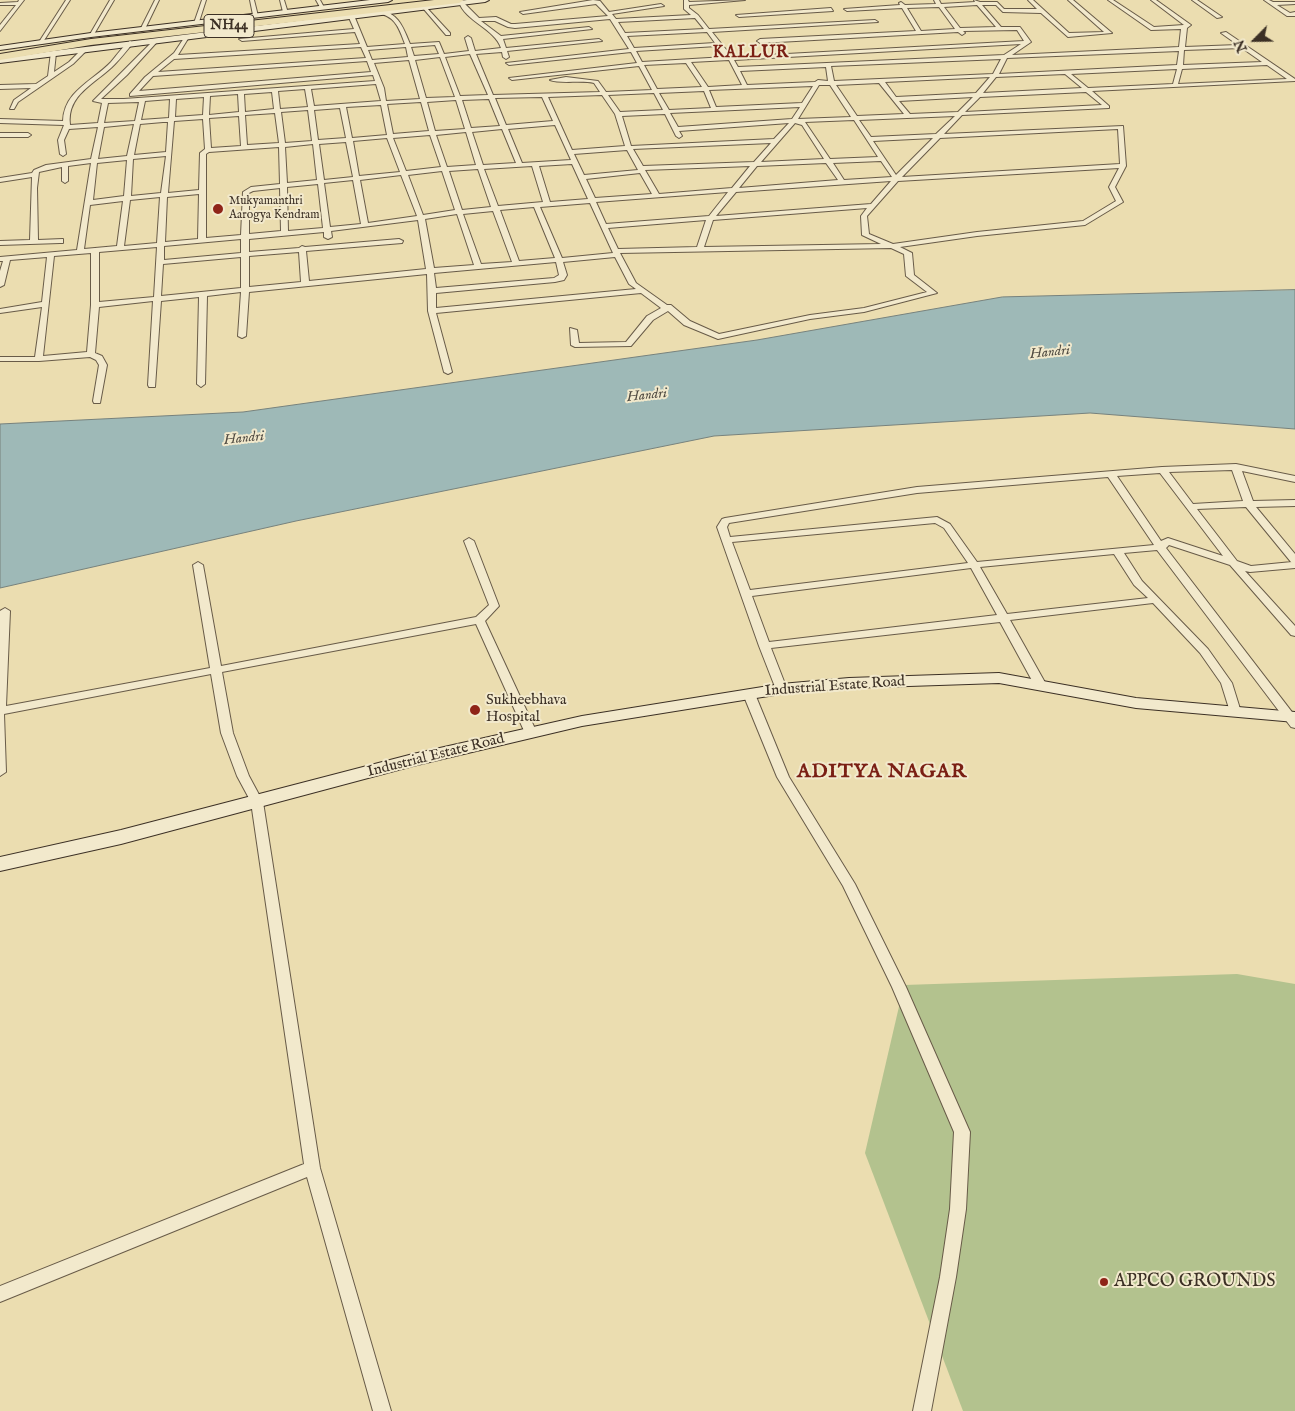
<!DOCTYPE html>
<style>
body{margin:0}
#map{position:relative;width:1295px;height:1411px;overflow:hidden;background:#ebddb0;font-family:"IM FELL English",serif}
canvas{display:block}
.north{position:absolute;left:1230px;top:15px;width:50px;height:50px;-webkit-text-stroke:4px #f2e9cc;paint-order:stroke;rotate:247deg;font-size:14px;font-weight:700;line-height:20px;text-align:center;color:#3c3025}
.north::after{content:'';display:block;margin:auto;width:18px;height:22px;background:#3c3025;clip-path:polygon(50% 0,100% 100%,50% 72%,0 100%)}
</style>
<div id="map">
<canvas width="1295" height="1411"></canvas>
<div class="north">N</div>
</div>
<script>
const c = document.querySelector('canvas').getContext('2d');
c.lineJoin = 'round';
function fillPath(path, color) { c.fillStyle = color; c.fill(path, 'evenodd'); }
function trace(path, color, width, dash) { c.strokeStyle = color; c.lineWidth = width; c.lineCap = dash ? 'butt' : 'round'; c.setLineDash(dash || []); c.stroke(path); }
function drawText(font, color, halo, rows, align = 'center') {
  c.font = font + ' "IM FELL English",serif'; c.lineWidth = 4; c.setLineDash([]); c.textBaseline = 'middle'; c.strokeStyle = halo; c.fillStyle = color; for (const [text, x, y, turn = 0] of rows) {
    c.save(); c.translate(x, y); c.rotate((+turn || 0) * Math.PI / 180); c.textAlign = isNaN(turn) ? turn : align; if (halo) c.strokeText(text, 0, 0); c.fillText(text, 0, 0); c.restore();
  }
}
fillPath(new Path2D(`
 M1237,974L1295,984V1411H963L865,1153L904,985Z`), '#b3c28e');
const water = new Path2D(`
 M1295,290V429L1090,413L714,436L296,521L0,588V424L243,412L757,340L1002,297Z`);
fillPath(water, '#9eb9b7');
trace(water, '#77827d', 1);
const street = new Path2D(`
 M19,0H24L0,31V25L16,5H0V3L18,2Z
 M66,0H70L43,42H39Z
 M110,0H114L93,36H89Z
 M155,0H159L145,29L140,30Z
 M202,0H206L199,22L194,23Z
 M250,0H254L258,16L253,15Z
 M280,0H284L288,13L283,12Z
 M316,0H320L325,9H321Z
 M593,0L600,1L609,12L661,4L664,6L612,14L616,19L691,15L684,9V0H688L689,2L745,0L689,5V8L698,15L709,29L875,20L878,22L712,32L732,57L1024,41L1017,30L963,31L965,33L962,35L958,32L760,43L757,41L760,39L916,31L902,8L847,11L844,9L900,5L899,3L901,2L905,5L936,4L934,0H939L941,4L975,2L974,0L980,2H997L1004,9H1037L1028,0H1033L1069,33L1104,32L1068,0H1073L1112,33L1068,37L1041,13L1003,12L996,5H982L1001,27H1020L1031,42L1012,55L1179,47L1181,29L1151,30L1108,0H1113L1154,27L1184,25L1151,0H1156L1191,25L1187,28L1185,47L1238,45L1221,33L1226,32L1295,79V81L1092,91L1109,106V108L962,115L944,134L1123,126L1126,166L1115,187L1123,202L1085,225L977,236L900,247L912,253L914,275L937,293L864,312L810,319L718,339L684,325L668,311L653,320L631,346L575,347L571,345L570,328L577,330L579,343L626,342L647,316L661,308L641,293L436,313L452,372L448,374L444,372L428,311L427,274L249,292L246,336L242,338L238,336L241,292L207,296L205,384L201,387L197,384L199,297L161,301L155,387H149L148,385L153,301L99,307L95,353L102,356L107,365L100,403H94L93,401L99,365L96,360L90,357L39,361H0V357H35L42,307L0,313V309L42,302L47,257L10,260L4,285L0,287V271L3,261H0V257L77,250L91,163L68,166V181L65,183L62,181V167L39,172L37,188L38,240L63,239V243H60L0,245V241L30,240L32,177L0,182V178L32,173L34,170L46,165L91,159L98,127L69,129L64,140L66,154L63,156L60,154L58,140L64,125L0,123V119L63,121C64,91 93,81 111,62C117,55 123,46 130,41L133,43C127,50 121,58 115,64C97,83 66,94 70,125L98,123L102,103L93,101L155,39L157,42L127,75L101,99H124L375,81L373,75L130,96V94L145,77L174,53L186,35L189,37L178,55L360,44L355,32L242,41L239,39L354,29L347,13L350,11L353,13L367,47L405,44C398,25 395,16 374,12L376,9C398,13 402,24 410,44L439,42L444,54L469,51L465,38L468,36L471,38L475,51L501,48C495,29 465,21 459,2H463L479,18L496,17L511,24H515L608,16L596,4L523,14L520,12ZM977,5L996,27L960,28L944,7ZM939,7L955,29L921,31L907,8ZM695,18L704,29L625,33L618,22ZM610,19L629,49L506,63L509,65L631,52L637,63L509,78L512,80L639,66L652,90L606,92L598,81L566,77L550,80C559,84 583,80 594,83L600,92L493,95L476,54L502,52L503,57L506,59L509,57L507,51L602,41L599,39L506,48L503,39L592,29L589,27L501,36L481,21H495L508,27L515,28ZM707,32L715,43L634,48L627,36ZM1021,44L1004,55L738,67L734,60ZM435,45L439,54L414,56L411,47ZM717,46L726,57L642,62L636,51ZM361,47L366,58L158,72L174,59ZM406,47L408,57L372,60L368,50ZM1242,48L1262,62L1183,65L1184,50ZM1179,51L1177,65L999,74L1007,58ZM470,54L488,95L460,96L445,57ZM440,57L455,97L426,98L415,60ZM1001,59L993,74L834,81L831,66ZM409,60L420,99L386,101L384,88L374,63ZM729,60L742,85L708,87L691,62ZM367,61L371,72L139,91L153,76ZM686,63L702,87L657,89L644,65ZM1267,65L1287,79L1178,84L1182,69ZM826,67L828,81L818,80L815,82L747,85L740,71ZM1177,69L1173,84L1088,88L1071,74ZM1065,74L1082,88L983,93L996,77ZM990,77L976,93L896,97L885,82ZM879,83L904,114L857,116L836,85ZM376,84L381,101L314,106L311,89ZM819,85H830L851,117L798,119ZM813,86L802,103L716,107L709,90ZM305,89L308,107L280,109L278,91ZM704,91L711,108L669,110L659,93ZM272,92L274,109L245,112L244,94ZM1086,92L1102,105L965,112L980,97ZM654,93L663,110L620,112L608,95ZM238,94L239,112L209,115L210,96ZM602,95L615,114L625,146L572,150L548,97ZM204,97L203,115L175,117L176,99ZM542,97L553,121L506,125L495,98ZM973,97L958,112L910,114L899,101ZM170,99L169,118L141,120L145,101ZM489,99L500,126L471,128L462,100ZM456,100L465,129L435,131L427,102ZM139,102L135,121L104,123L108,103ZM421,102L429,131L393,134L387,104ZM381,105L387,135L352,138L346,107ZM800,107L792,119L678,127L670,113ZM340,108L346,138L318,140L314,110ZM308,110L312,141L285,143L281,112ZM275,113L279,143L247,145L245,115ZM665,114L676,136L679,138L682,136L679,131L789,123L774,139L631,146L622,116ZM239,116L241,146L211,148L209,118ZM955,116L936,134L871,137L859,120ZM203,119L205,149L200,153L199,190L168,193L174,121ZM854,120L878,157L830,159L805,122ZM163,122H168L166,152L134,155L140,124ZM795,123L802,125L824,159L761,162ZM134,124L127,156L98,159L104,127ZM555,125L571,160L522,163L508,129ZM502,129L516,163L483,165L472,132ZM1118,129L1120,164L902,177L940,138ZM466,132L476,165L447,167L436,135ZM430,135L441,167L406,171L393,138ZM387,138L400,172L359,176L353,141ZM933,138L896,175L873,141ZM346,142L353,177L324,180L319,144ZM771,143L754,162L643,166L633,149ZM313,144L317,180L287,183L285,147ZM279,147L280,184L251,187L243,192L241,235L206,238V154L209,152ZM627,150L638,170L584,175L574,154ZM166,156L161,193L131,196L133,159ZM127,160L124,196L93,200L97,163ZM881,161L892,177L844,180L833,163ZM826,163L838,180L739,188L757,166ZM572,164L588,199L550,202L539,166ZM532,166L543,202L498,206L484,169ZM750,166L732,188L659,194L645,170ZM1119,168L1109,187L1116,201L1083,221L977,232L893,244L869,234L867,216L898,181ZM478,169L491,207L462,210L449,171ZM442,171L455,210L423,215L408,175ZM640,173L652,194L595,198L586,179ZM401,175L417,216L368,223L360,180ZM353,180L361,224L330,227L324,183ZM891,181L871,204L716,216L736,192ZM318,184L323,228L288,231L287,187ZM280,188L281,231L249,234V193L253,191ZM728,192L709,216L606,224L596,202ZM199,194L198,239L165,242L167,197ZM160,197L157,243L124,246L130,200ZM123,201L117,246L84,249L90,205ZM590,203L613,253L562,258L540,207ZM534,207L555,258L519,261L500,210ZM867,208L861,216L862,235L881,244L704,247L713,220ZM493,211L512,262L481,264L463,214ZM457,214L474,265L434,268L425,219ZM418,220L426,269L309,281L306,251L402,243L403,241L399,239L305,247L302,246L299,248L249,252V239L324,232V237L328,239L332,237L331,231ZM706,220L697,247L618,249L608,228ZM241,239V253L164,260V246ZM157,247L154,297L99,302V252ZM891,248L904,254L906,276L927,292L864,308L810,315L719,334L690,321L671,305H667L636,283L620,253ZM299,252L301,282L249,287V256ZM91,253V305L87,352L43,356L54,256ZM241,257V288L161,296L163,264ZM615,257L629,284L636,289L436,308V293L555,282L564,280L567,275L563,262ZM556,262L559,275L554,278L436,288L434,273Z
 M1192,0H1197L1222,17L1217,18Z
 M1264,0H1269L1273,2H1295V4L1277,5L1290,13L1295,12V16H1287Z
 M422,7H426L450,33V35H446Z
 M831,8L833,11L739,17L736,15Z
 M83,48L88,49L73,64L18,102L14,109H10L14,100L31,88L0,89V85L36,84L48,76L51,52L56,53L54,72L69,62Z
 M0,133H28L31,135L28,137H0Z
 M1236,464L1295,476V482L1242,471L1253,501L1295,500V506L1256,507L1295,554V568L1250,572L1245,571L1295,626V636L1291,635L1230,565L1169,545L1166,548L1295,716V728L1291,727L1157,550L1124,553L1142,581L1208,649L1232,683L1241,712L1239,715H1231L1221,683L1200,653L1153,603L1010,620L1047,686L1041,690L1035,686L1000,622L771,648L787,689L781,693L777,692L759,646L717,527L722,519L725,518L917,487L1162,467ZM1232,470L1243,501L1193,504L1169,472ZM1160,473L1223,556L1168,538L1161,541L1117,476ZM1108,477L1154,545L977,562L950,524L937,517L730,537L727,527L729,523L917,493ZM1246,507L1291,562H1292L1251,566L1237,561L1197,509ZM935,523L944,528L968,563L750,590L732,542ZM1114,554L1134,585L1148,598L1007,614L980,567ZM971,568L997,615L769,642L752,596Z
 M469,538L474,541L499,606L485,621L537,733L535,736L531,737L525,733L476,624L222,672L233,733L249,776L263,802L320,1168L391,1411H373L307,1177L0,1302V1286L304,1164L251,802L237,776L221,733L211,674L4,714L6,772L0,776V611L5,608L10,611L6,706L210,668L193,565L198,562L203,565L221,666L476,617L489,605L464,541Z
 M749,690L755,694L789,777L855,884L906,987L970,1132L966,1209L956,1277L931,1411H913L940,1277L950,1209L954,1132L892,987L843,886L777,777L743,694Z`);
const secondary = new Path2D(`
 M370,0H392L388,2L91,37L0,50V46L91,33Z
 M467,0H489L485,2L0,63V59L53,51Z
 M999,673L1136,698L1295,712V722L1136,708L999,683L849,688L781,694L582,726L413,766L121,844L0,871V857L121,830L413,754L582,716L781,684L849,678Z`);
const highway = new Path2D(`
 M434,0H464L459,3L91,45L0,60V54L91,39Z`);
trace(street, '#685b48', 2);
trace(secondary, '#3c3025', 2);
trace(highway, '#3c3025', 2);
fillPath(street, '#f2e9cc');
fillPath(secondary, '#f2e9cc');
fillPath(highway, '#ebddb0');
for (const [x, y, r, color] of [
 [218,209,6,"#8f2418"],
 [475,710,6,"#8f2418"],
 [1104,1282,5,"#8f2418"]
]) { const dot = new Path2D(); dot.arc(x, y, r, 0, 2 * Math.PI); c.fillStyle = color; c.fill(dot); trace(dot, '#f2e9cc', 2); }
drawText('12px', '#3c3025', '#f2e9cc', [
 ["Mukyamanthri",229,202],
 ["Aarogya Kendram",229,216]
], 'left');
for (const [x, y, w] of [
 [229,26,50]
]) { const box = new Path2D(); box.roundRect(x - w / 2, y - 11.5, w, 23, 4); c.fillStyle = '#f2e9cc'; c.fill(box); trace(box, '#3c3025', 1); }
drawText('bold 14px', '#3c3025', null, [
 ["NH44",229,26]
]);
drawText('italic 14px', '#504b42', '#f2e9cc', [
 ["Handri",1050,353,-6],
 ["Handri",647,396,-6],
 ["Handri",244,439,-6]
]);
drawText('15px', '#3c3025', '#f2e9cc', [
 ["Industrial Estate Road",835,687,-4],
 ["Industrial Estate Road",436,756,-14]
]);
drawText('15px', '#3c3025', '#f2e9cc', [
 ["Sukheebhava",486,701],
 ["Hospital",486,718]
], 'left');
c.letterSpacing = '1px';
drawText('bold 16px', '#7a1f14', '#f2e9cc', [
 ["KALLUR",751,54]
]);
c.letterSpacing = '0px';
drawText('18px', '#3c3025', '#f2e9cc', [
 ["APPCO GROUNDS",1114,1282]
], 'left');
c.letterSpacing = '1px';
drawText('bold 20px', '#7a1f14', '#f2e9cc', [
 ["ADITYA NAGAR",882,773]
]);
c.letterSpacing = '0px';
</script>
